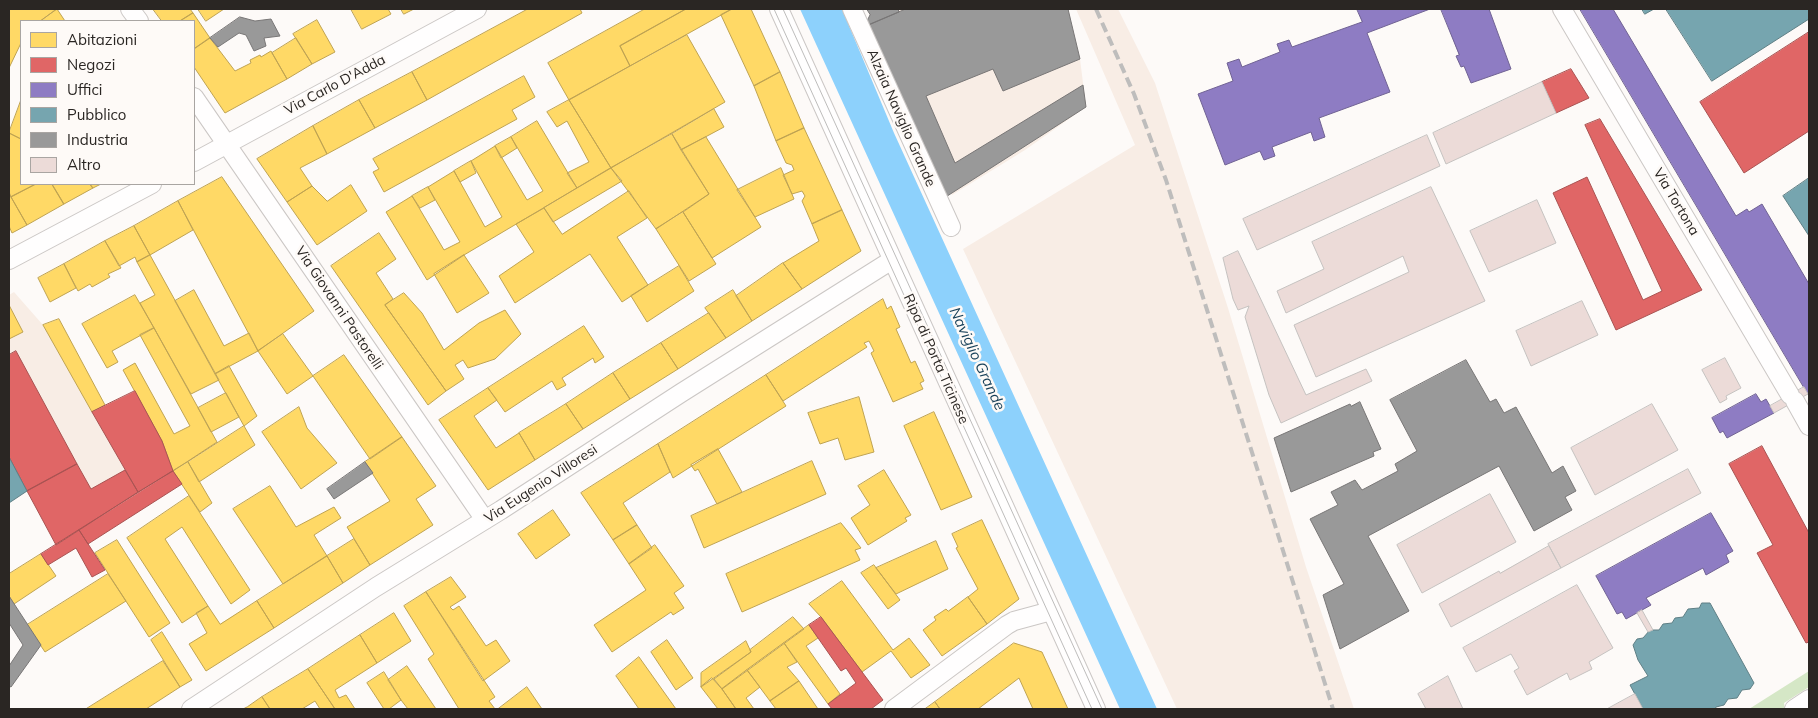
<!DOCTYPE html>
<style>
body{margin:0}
#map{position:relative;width:1818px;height:718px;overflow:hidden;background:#fdfaf8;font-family:Mulish,sans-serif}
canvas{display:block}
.frame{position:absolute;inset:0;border:10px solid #2a2623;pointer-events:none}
.legend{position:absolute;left:20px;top:20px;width:175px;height:165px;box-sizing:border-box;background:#fefaf7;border:1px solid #a9a5a2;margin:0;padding:6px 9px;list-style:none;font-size:15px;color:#2a2623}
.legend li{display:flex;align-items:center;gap:10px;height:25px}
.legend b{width:25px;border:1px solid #a9a5a2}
</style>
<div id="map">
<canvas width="1818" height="718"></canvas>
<div class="frame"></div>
<ul class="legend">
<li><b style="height:14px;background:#ffd966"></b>Abitazioni</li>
<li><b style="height:14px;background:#e06666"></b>Negozi</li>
<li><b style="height:14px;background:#8e7cc3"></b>Uffici</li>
<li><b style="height:14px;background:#76a5af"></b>Pubblico</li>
<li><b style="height:14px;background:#999"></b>Industria</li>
<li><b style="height:14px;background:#ecdbd8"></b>Altro</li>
</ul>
</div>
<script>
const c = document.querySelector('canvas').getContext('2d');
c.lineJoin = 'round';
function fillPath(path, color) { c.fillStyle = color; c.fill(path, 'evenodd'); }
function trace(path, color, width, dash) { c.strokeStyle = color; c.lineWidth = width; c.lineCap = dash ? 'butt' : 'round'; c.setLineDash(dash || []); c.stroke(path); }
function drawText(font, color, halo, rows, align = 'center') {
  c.font = font + ' Mulish,sans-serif'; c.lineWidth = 5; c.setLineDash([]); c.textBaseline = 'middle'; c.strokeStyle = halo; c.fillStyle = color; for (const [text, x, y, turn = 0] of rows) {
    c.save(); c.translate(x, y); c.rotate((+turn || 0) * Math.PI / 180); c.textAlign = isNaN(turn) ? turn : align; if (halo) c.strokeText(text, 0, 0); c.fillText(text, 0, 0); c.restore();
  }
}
fillPath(new Path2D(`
 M869,9H1068L1080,59L1086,107L1025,150L952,195Z
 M1076,9H1118L1155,83L1228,308L1306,567L1354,709H1177L963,249L1135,145Z
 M14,292L43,325L138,492L56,545L9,457V295Z`), '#f8ede5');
fillPath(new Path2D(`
 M1809,671V687L1784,703L1785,709H1749Z`), '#d5e7c6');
fillPath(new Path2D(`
 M800,9H842L894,133L1157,709H1120Z`), '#8dd1fc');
const homes = new Path2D(`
 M9,9H57L40,21H21V43L9,68Z
 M57,9L65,21H41Z
 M153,9H190L193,13L180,21H162Z
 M198,9H224L206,21Z
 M351,9H388L391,14L362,29Z
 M401,9H414L404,14Z
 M528,9H580L582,13L427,100L412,72Z
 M645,9H686L620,46L630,66L569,100L548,63Z
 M686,9H732L630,66L620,46Z
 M732,9H751L780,72L754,86L721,15Z
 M193,13L210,38L194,49V21H180Z
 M317,20L335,52L312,64L293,34Z
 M687,35L725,102L611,168L569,100Z
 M210,38L235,71L251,63L250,60L260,55L261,57L271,51L287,79L225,113L194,67V49Z
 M296,38L312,64L287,79L272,53Z
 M412,72L427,100L375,128L359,100Z
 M780,72L804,128L776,141L754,86Z
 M524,76L535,97L512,110L517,119L384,192L373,172L379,169L373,159Z
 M21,100V139L9,133Z
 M359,100L375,128L327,154L313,126Z
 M569,100L611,168L577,188L567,173L589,162L567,121L557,127L547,112Z
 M714,109L724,127L681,150L672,134Z
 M537,121L577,188L464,255L427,280L386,212L412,196L444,250L460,242L428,187L454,171L485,227L502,217L471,161L495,146L527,200L543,191L511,137Z
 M313,126L327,154L300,168L312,186L287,202L257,159Z
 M804,128L842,210L812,224L802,201L805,196L802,191L792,194L783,175L794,170L792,165L786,163L776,141Z
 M9,133L21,139V184H36L11,197L9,192Z
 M672,134L709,194L656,229L611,168Z
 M511,137L517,148L501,158L495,146Z
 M706,137L761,227L712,258L683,212L709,194L681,150Z
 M471,161L476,173L460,182L454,171Z
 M611,168L622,181L553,222L544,208Z
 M781,168L794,199L755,217L737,190Z
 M222,177L314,311L258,351L178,201Z
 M36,184H52L64,204L27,225L11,197Z
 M52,184H90L93,188L64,204Z
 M90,184H101L93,188Z
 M351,185L367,211L317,245L287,202L312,186L327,201Z
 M428,187L435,200L420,208L412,196Z
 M629,191L647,218L617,237L648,285L622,302L590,254L515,303L499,276L534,252L516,224L544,208L562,234Z
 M11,197L27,225L12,233L9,226V198Z
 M178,201L193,230L150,255L134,226Z
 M842,210L861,251L802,289L783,263L819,241L812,224Z
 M683,212L716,264L689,281L656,229Z
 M134,226L150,255L137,262L135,257L119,266L105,241Z
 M379,233L396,259L376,273L393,299L385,305L446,391L428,405L331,266Z
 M105,241L121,268L108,274L110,277L92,287L90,284L78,291L64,264Z
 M150,255L219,380L191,394L140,303L155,295L137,262Z
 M464,255L489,293L457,313L434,274Z
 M783,263L802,289L752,321L736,296Z
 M64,264L76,288L50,302L38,278Z
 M679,266L694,291L647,322L631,296Z
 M194,290L224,346L249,333L258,351L215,374L175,301Z
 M733,290L752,321L726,338L705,308Z
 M404,293L422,313L444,350L479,323L505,310L521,334L495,359L468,368L463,360L455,365L464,379L446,391L385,305Z
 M135,295L154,328L112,351L118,362L107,368L82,324Z
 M883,299L887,309L891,306L900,327L896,329L911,363L915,361L924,381L920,383L923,389L893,402L871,353L874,351L869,341L864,343L867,347L783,401L766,375Z
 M9,305L23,332L9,339Z
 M709,313L726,338L678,369L661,343Z
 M59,319L105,405L92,412L43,325Z
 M584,326L604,357L595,363L593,358L562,378L566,385L557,390L552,381L505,412L488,388Z
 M154,328L217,442L173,471L162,441L123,370L135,363L174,434L190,426L140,335Z
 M283,334L313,376L287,394L258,351Z
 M661,343L678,369L630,399L613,373Z
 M344,355L402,437L370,459L313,376Z
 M229,366L257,416L244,426L215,374Z
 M613,373L630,399L583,429L566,404Z
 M766,375L786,406L673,478L658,444Z
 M488,388L497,400L474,416L496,448L519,433L535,460L488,490L439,420Z
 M226,393L239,417L211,432L198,408Z
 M859,397L874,452L845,460L838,438L820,444L808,413Z
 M566,404L583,429L535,460L519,433Z
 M299,407L307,428L337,463L301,489L262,432Z
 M934,412L972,497L941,510L904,426Z
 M244,426L255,445L199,482L188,462Z
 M402,437L436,486L416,499L433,525L370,565L347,527L390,501L365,462Z
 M658,444L670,472L623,503L637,525L613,540L581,493Z
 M718,449L742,492L717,504L698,469L695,471L691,465Z
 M812,461L826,494L704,548L691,516Z
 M188,462L212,503L200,512L173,471Z
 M884,470L911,515L905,518L907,521L868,545L851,518L870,505L858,486Z
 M270,486L296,527L334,507L341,518L314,535L327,556L283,584L233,509Z
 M189,496L250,590L231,604L182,527L165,539L208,606L182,623L127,538Z
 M553,510L570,535L536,559L518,534Z
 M982,520L1019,599L987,624L968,597L978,589L956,548L958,547L952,534Z
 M841,523L861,548L855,550L860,560L742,612L726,574Z
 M637,525L652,548L629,564L613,540Z
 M354,539L370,565L343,583L327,556Z
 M117,540L170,623L149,637L95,553Z
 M936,541L948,569L896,594L876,568Z
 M655,545L684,586L674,593L684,608L673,615L671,612L612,652L594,625L646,590L629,564Z
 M41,554L56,576L14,604L9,596V574Z
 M327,556L343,583L274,628L257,601Z
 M874,565L900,600L888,609L861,573Z
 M108,574L126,601L45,652L27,625Z
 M451,577L466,597L450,607L453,610L459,606L486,646L496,640L510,661L483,681L426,592Z
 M842,581L893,650L909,638L930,665L911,678L891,651L862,672L821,617L809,604Z
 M426,592L495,697L489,701L495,709H459L428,659L434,654L404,606Z
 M968,597L987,624L942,656L923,630L936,620L934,617L946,609L948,611Z
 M257,601L274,628L206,671L189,644L207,633L196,613L208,606L220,624Z
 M394,613L411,641L377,663L360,635Z
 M793,617L804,629L722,689L714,679L751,652L750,650Z
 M809,625L818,638L806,646L840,694L828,704L784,643Z
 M162,632L192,680L180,687L151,640Z
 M360,635L377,663L335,690L339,698L346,695L355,709H335L308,669Z
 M667,640L693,678L676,690L651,652Z
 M746,641L751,652L701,687V673Z
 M784,643L797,662L787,667L799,681L770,701L747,670Z
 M1014,643L1042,652L1068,709H1033L1019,678L978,709H940L935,702Z
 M639,657L676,709H639L616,676Z
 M163,661L180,687L146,709H86Z
 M407,666L436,709H408L401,700L388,680Z
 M308,669L335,709H320L315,701L302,709H270L262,697Z
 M747,670L760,687L746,698L754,709H736L722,689Z
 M384,672L401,700L389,709H384L367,683Z
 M712,678L722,689L736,709H718L701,687Z
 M799,681L818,709H776L770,701Z
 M527,687L542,709H498Z
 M262,697L270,709H243L247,707Z
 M935,702L940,709H925Z`);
fillPath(homes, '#ffd966');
trace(homes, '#bfa352', 1);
const shops = new Path2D(`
 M1809,32V131L1744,173L1700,102Z
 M1571,69L1589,98L1556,113L1542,82Z
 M1600,119L1702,290L1616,330L1553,193L1587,177L1643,300L1662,291L1585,125Z
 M16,351L77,464L27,491L9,457V355Z
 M135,391L162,441L173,471L138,492L92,412Z
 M1762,446L1809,533V642L1806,643L1757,553L1773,545L1729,464Z
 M77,464L91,489L125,470L138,492L56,545L27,491Z
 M173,471L182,484L88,544L79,530Z
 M79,530L105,570L92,577L76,548L48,565L41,554Z
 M821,617L883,700L871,709H832L828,704L856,683L846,668L841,671L809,625Z`);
fillPath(shops, '#e06666');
trace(shops, '#a95352', 1);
const offices = new Path2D(`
 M1357,9H1430L1367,33L1390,92L1319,118L1325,137L1314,141L1311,132L1272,147L1275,156L1264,160L1260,151L1225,165L1198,94L1233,81L1227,63L1239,59L1242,67L1280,52L1277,44L1289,40L1292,47L1362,22Z
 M1441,9H1489L1511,69L1471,83L1464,66L1461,67L1456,56L1459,55Z
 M1580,9H1613L1736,216L1747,209L1749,212L1762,204L1809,284V396Z
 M1756,394L1761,402L1766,399L1774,413L1727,438L1723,431L1720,433L1712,418Z
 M1711,513L1733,551L1726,555L1729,562L1706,575L1703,568L1646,598L1651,605L1626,619L1622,612L1617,614L1596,576Z`);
fillPath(offices, '#8e7cc3');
trace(offices, '#706293', 1);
const public = new Path2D(`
 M1642,9H1654L1645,14Z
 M1666,9H1809V19L1712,81Z
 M1809,178V236L1783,196Z
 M9,457L27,491L9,503Z
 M1702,603H1710L1754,683L1750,689L1742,690L1737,698L1728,699L1724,705L1716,707L1715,709H1643L1630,685L1648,676L1638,660L1633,645L1637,639L1643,638L1650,630H1659L1663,624L1672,623L1675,618L1683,617L1688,609L1699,608Z`);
fillPath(public, '#76a5af');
trace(public, '#5f7f85', 1);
const industry = new Path2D(`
 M867,9H898L899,12L864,27L870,15Z
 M906,9H1068L1080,59L1003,91L993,69L926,96L955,163L1083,85L1086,107L941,200L864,27Z
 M240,17L255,21L271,19L280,36L264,38L266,46L254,51L246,35L239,33L218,47L210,38Z
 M1466,360L1490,402L1496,399L1504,413L1516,407L1552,473L1563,466L1576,491L1565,497L1572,510L1534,531L1499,466L1368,536L1409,611L1340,649L1323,595L1344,584L1310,519L1338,505L1331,492L1355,480L1362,490L1398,471L1395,464L1417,451L1390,400Z
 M1360,402L1381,449L1373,452L1374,456L1291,492L1274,438L1350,404L1351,406Z
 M365,462L373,473L334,499L327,489Z
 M9,596L41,645L11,687L9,686V666L23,645L9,623Z`);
fillPath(industry, '#999');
trace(industry, '#787676', 1);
const building = new Path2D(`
 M1542,82L1556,113L1446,164L1433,133Z
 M1427,135L1440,166L1257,250L1243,219Z
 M1431,187L1485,301L1316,377L1294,325L1409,272L1403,256L1286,313L1277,291L1324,269L1312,242Z
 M1537,200L1556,243L1489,272L1470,231Z
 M1238,251L1306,395L1366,369L1372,381L1281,423L1269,395L1245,317L1249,306L1238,310L1233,299L1223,258Z
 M1582,301L1598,335L1531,366L1516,331Z
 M1725,358L1741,388L1726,396L1727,399L1720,403L1702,370Z
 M1804,387L1808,394L1774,413L1770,406Z
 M1652,404L1678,450L1595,495L1571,448Z
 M1688,469L1701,493L1561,568L1548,544Z
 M1490,494L1516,542L1422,593L1397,545Z
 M1549,546L1561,568L1451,627L1439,604L1499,571L1500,573Z
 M1577,585L1613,648L1589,662L1592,669L1570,680L1567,673L1527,695L1514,671L1519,668L1511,654L1476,672L1463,648Z
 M1642,610L1653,630L1648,632L1637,613Z
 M1448,676L1463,709H1426L1418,694Z
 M1635,694L1643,709H1607Z`);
fillPath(building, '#ecdbd8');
trace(building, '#c5c2c0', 1);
const minor = new Path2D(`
 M130,9L139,21
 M779,9L1096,709
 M852,9L951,227
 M1562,9L1790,395
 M194,97L485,520
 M194,162L477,9
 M9,260L152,184
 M1795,401L1809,426
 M191,709L376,587L501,510L681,393L892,260
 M894,709L1007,625L1014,621L1051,611
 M1794,709L1809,699`);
trace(minor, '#cbc7c5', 20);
trace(minor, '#fffefe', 18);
trace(new Path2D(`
 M774,9L1092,709
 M783,9L1102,709`), '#bebdbc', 1);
trace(new Path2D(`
 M1096,9L1134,94L1166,180L1333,709`), '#bebdbc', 4, [10, 5]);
drawText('14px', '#2a2623', '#fefaf7', [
 ["Via Carlo D'Adda",335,85,-28],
 ["Alzaia Naviglio Grande",901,118,66],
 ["Via Tortona",1676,202,59],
 ["Via Giovanni Pastorelli",339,308,56],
 ["Ripa di Porta Ticinese",936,359,66],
 ["Via Eugenio Villoresi",541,484,-33]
]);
drawText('italic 15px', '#163f58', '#fefaf7', [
 ["Naviglio Grande",977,359,65]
]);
</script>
